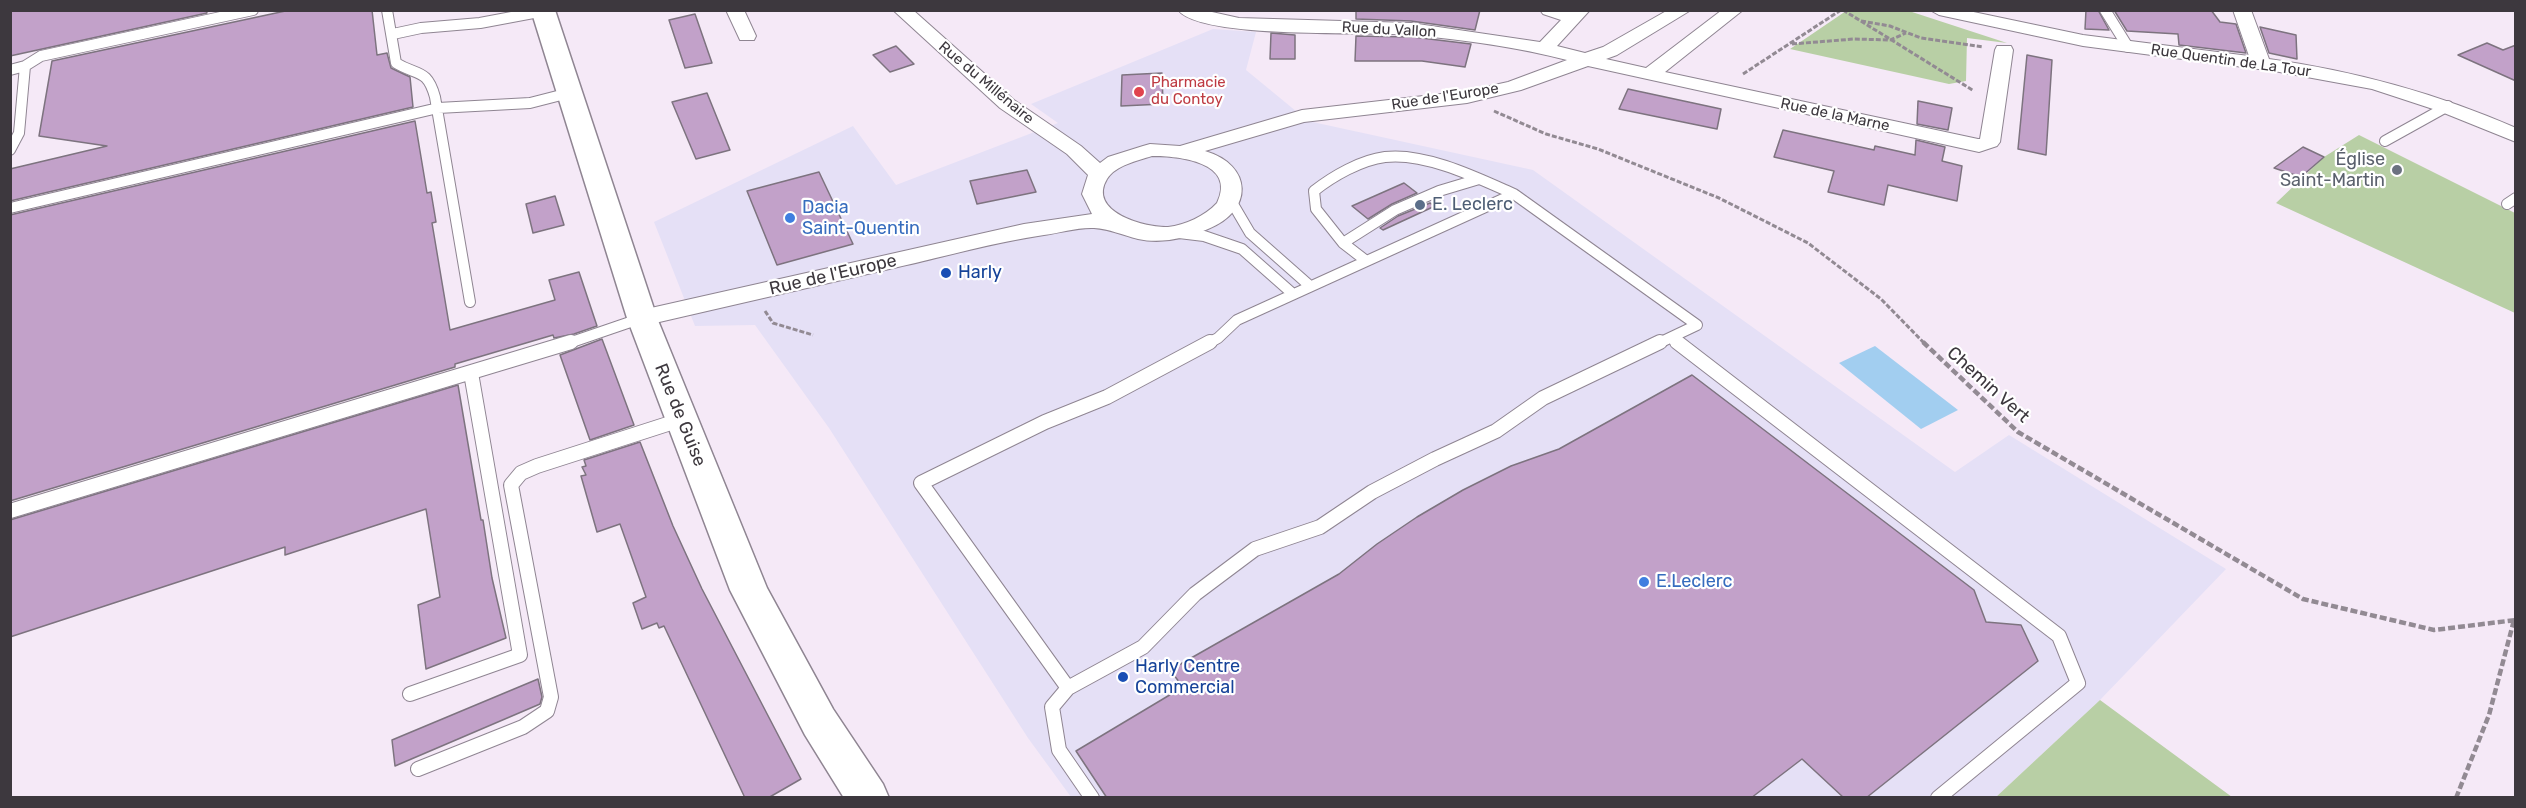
<!DOCTYPE html>
<meta charset="utf-8">
<style>
body{margin:0}
#map{position:relative;width:2526px;height:808px;overflow:hidden;background:#f5e9f7;font-family:Rubik,sans-serif}
canvas{display:block}
.frame{position:absolute;inset:0;border:12px solid #3d383e;pointer-events:none}
</style>
<div id="map">
<canvas width="2526" height="808"></canvas>
<div class="frame"></div>
</div>
<script>
const c = document.querySelector('canvas').getContext('2d');
c.lineJoin = 'round';
function fillPath(path, color) { c.fillStyle = color; c.fill(path, 'evenodd'); }
function trace(path, color, width, dash) { c.strokeStyle = color; c.lineWidth = width; c.lineCap = dash ? 'butt' : 'round'; c.setLineDash(dash || []); c.stroke(path); }
function drawText(font, color, halo, rows, align = 'center') {
  c.font = font + ' Rubik,sans-serif'; c.lineWidth = 4.5; c.setLineDash([]); c.textBaseline = 'middle'; c.strokeStyle = halo; c.fillStyle = color; for (const [text, x, y, turn = 0] of rows) {
    c.save(); c.translate(x, y); c.rotate((+turn || 0) * Math.PI / 180); c.textAlign = isNaN(turn) ? turn : align; if (halo) c.strokeText(text, 0, 0); c.fillText(text, 0, 0); c.restore();
  }
}
fillPath(new Path2D(`
 M1213,29L1256,32L1246,70L1308,121L1533,170L1955,472L2009,435L2226,569L2100,700L1996,797H1071L1028,738L829,428L755,325L695,326L654,222L853,126L896,185L1058,123L1031,104Z`), '#e5e0f6');
fillPath(new Path2D(`
 M1846,11H1909L2007,43L1967,38L1966,81L1949,84L1790,49Z
 M2359,135L2515,213V313L2276,203L2324,157Z
 M2100,700L2232,797H1996Z`), '#b8cfa5');
fillPath(new Path2D(`
 M1875,346L1958,410L1921,429L1839,363Z`), '#a2cef0');
const building = new Path2D(`
 M10,10H206L207,13L10,56Z
 M290,10H372L377,55L387,53L391,68L410,77L413,107L10,201V169L107,146L39,136L52,61Z
 M1356,10H1480L1475,30L1411,21L1356,19Z
 M2086,10H2098L2109,30L2085,29Z
 M2114,10H2211L2220,22L2236,24L2246,53L2179,45L2178,34L2127,31Z
 M695,14L712,63L685,68L669,20Z
 M2260,27L2296,35L2297,59L2269,53Z
 M1271,33L1295,35V59H1270Z
 M1356,36L1413,37L1471,44L1465,67L1422,61H1355Z
 M2487,43L2503,50L2516,45V81L2458,55Z
 M896,46L914,64L890,72L873,55Z
 M2027,55L2052,60L2046,155L2018,149Z
 M1162,73L1163,104L1121,106L1122,75Z
 M1628,89L1721,109L1717,129L1619,109Z
 M707,93L730,150L696,159L672,102Z
 M1918,101L1952,108L1948,130L1917,124Z
 M415,121L427,193L431,192L436,222L432,223L450,330L555,300L549,280L579,272L597,326L574,334L554,338L553,335L455,364V367L10,501V215Z
 M1783,130L1874,150L1875,146L1915,155L1916,140L1945,147L1942,161L1962,166L1957,201L1888,185L1884,205L1828,192L1834,171L1774,157Z
 M2303,147L2324,157L2301,177L2274,168Z
 M1027,170L1036,192L977,204L970,181Z
 M819,172L853,244L777,265L747,191Z
 M1404,183L1417,193L1392,204L1368,219L1352,206Z
 M555,196L564,225L533,233L526,204Z
 M1430,203L1435,206L1383,230L1380,228L1398,216Z
 M602,339L634,425L590,440L560,355Z
 M1692,375L1974,590L1986,622L2021,625L2038,661L1866,798H1844L1802,759L1751,798H1107L1076,751L1183,687L1170,670L1339,574L1377,544L1417,517L1463,490L1511,466L1559,449Z
 M458,385L481,520H483L492,578L506,638L426,669L418,605L440,597L426,509L285,555V547L10,637V520Z
 M640,442L673,526L702,589L801,779L768,798H745L664,626L659,628L657,623L642,629L633,603L646,597L620,524L597,532L581,476L586,475L582,467L586,466L584,460Z
 M538,679L542,697L540,704L395,766L392,740Z`);
fillPath(building, '#c2a1c9');
trace(building, '#7d737f', 1.5);
const serviceFar1 = new Path2D(`
 M387,10L396,63C417,76 427,68 435,97L470,302
 M2105,10L2128,47
 M393,34L421,28L480,23L544,11
 M10,70L25,66L41,56L253,10
 M2385,141L2448,106
 M10,150L19,133L25,66
 M1230,199L1250,233L1310,286
 M2507,204L2516,198
 M10,208L438,108L530,103L569,93
 M1179,233L1204,236L1242,249L1293,294
 M1343,243L1395,210L1439,191L1479,179
 M1365,260L1343,243L1316,209L1314,191C1333,176 1361,160 1385,157C1425,152 1478,178 1514,194
 M1671,338L1679,344
 M566,344L642,318
 M1207,344L1218,338L1237,320L1514,194L1697,325L1657,344`);
const service = new Path2D(`
 M1210,342L1107,397L1045,422L921,483L1068,688L1143,647L1195,594L1255,549L1320,527L1372,492L1435,459L1496,431L1543,398L1660,342
 M1677,342L2059,636L2078,683L1938,798
 M10,511L571,342
 M1068,688L1052,707L1059,750L1092,798
 M410,694L520,655L471,373
 M418,769L523,727L547,711L551,697L511,485L521,473L537,466L680,420`);
const minor = new Path2D(`
 M726,10H744L756,36L754,40H740Z
 M893,10H913L1014,100L1081,146L1100,163L1108,157L1143,146L1150,144L1180,146L1302,110L1467,91L1508,82L1567,60C1517,47 1465,40 1413,35C1371,31 1201,40 1178,10H1203L1239,18L1411,23L1540,42L1561,20L1543,14L1540,10H1590L1557,46L1585,53L1603,47L1668,10H1691L1617,55L1606,59L1646,68L1722,10H1743L1665,72L1978,139H1980L1995,50L1997,46H2011L2013,50L2000,142L1997,146L1979,152L1588,66L1521,90L1467,103L1304,122L1205,151C1253,165 1254,211 1208,229C1187,238 1161,244 1138,239C1123,235 1109,229 1094,228C1078,227 1060,233 1044,235C995,242 947,256 898,267C813,287 727,306 642,326L634,324L630,318L634,312L642,310L1024,224L1092,214L1082,194L1088,175L1067,154L1000,108ZM1152,156C1179,156 1237,162 1217,203C1205,216 1185,225 1168,227C1145,228 1087,212 1107,179C1116,165 1137,161 1152,156Z
 M1930,10H1964L2083,35L2249,56L2233,10H2251L2269,59C2355,71 2436,93 2516,128V142L2439,111L2372,89L2274,71L2083,46L1939,15Z`);
const secondary = new Path2D(`
 M531,10H555L657,318L767,588L833,709L883,784L889,798H844L805,735L730,590L627,318Z`);
trace(serviceFar1, '#8f8592', 12);
trace(service, '#8f8592', 16);
trace(minor, '#8f8592', 2);
trace(secondary, '#8f8592', 3);
trace(new Path2D(`
 M1843,10L1974,91
 M1861,21L1890,26L1921,38L1983,47
 M1792,44L1854,39L1890,40L1906,33
 M1743,74L1841,10
 M1494,111L1546,134L1598,149L1719,198L1808,243L1881,299L1925,344
 M765,311L773,323L813,335`), '#928a93', 3, [5, 2]);
trace(new Path2D(`
 M1923,342L2018,432L2303,599L2434,630L2516,620
 M2456,798L2489,715L2514,620`), '#928a93', 4.5, [7, 3]);
trace(serviceFar1, '#fff', 10);
trace(service, '#fff', 14);
fillPath(minor, '#fff');
fillPath(secondary, '#fff');
for (const [x, y, r, color] of [
 [1139,92,6,"#e0444e"],
 [2397,170,6,"#6b7280"],
 [1420,205,6,"#5c6f8a"],
 [790,218,6,"#3f7fe0"],
 [946,273,6,"#1a4fb4"],
 [1644,582,6,"#3f7fe0"],
 [1123,677,6,"#1a4fb4"]
]) { const dot = new Path2D(); dot.arc(x, y, r, 0, 2 * Math.PI); c.fillStyle = color; c.fill(dot); trace(dot, '#fff', 2); }
drawText('15px', '#3d383e', '#fff', [
 ["Rue du Vallon",1389,30,3],
 ["Rue Quentin de La Tour",2231,61,8],
 ["Rue du Millénaire",986,83,40],
 ["Rue de l'Europe",1445,97,-9],
 ["Rue de la Marne",1835,115,12]
]);
drawText('15px', '#be3a42', '#fff', [
 ["Pharmacie",1151,83],
 ["du Contoy",1151,100]
], 'left');
drawText('18px', '#5b616d', '#fff', [
 ["Église",2385,160],
 ["Saint-Martin",2385,181]
], 'right');
drawText('18px', '#4e5e75', '#fff', [
 ["E. Leclerc",1432,205]
], 'left');
drawText('18px', '#366cbe', '#fff', [
 ["Dacia",802,208],
 ["Saint-Quentin",802,229],
 ["E.Leclerc",1656,582]
], 'left');
drawText('18px', '#164399', '#fff', [
 ["Harly",958,273],
 ["Harly Centre",1135,667],
 ["Commercial",1135,688]
], 'left');
drawText('18px', '#3d383e', '#fff', [
 ["Rue de l'Europe",833,275,-13],
 ["Chemin Vert",1988,385,42],
 ["Rue de Guise",680,415,68]
]);
</script>
